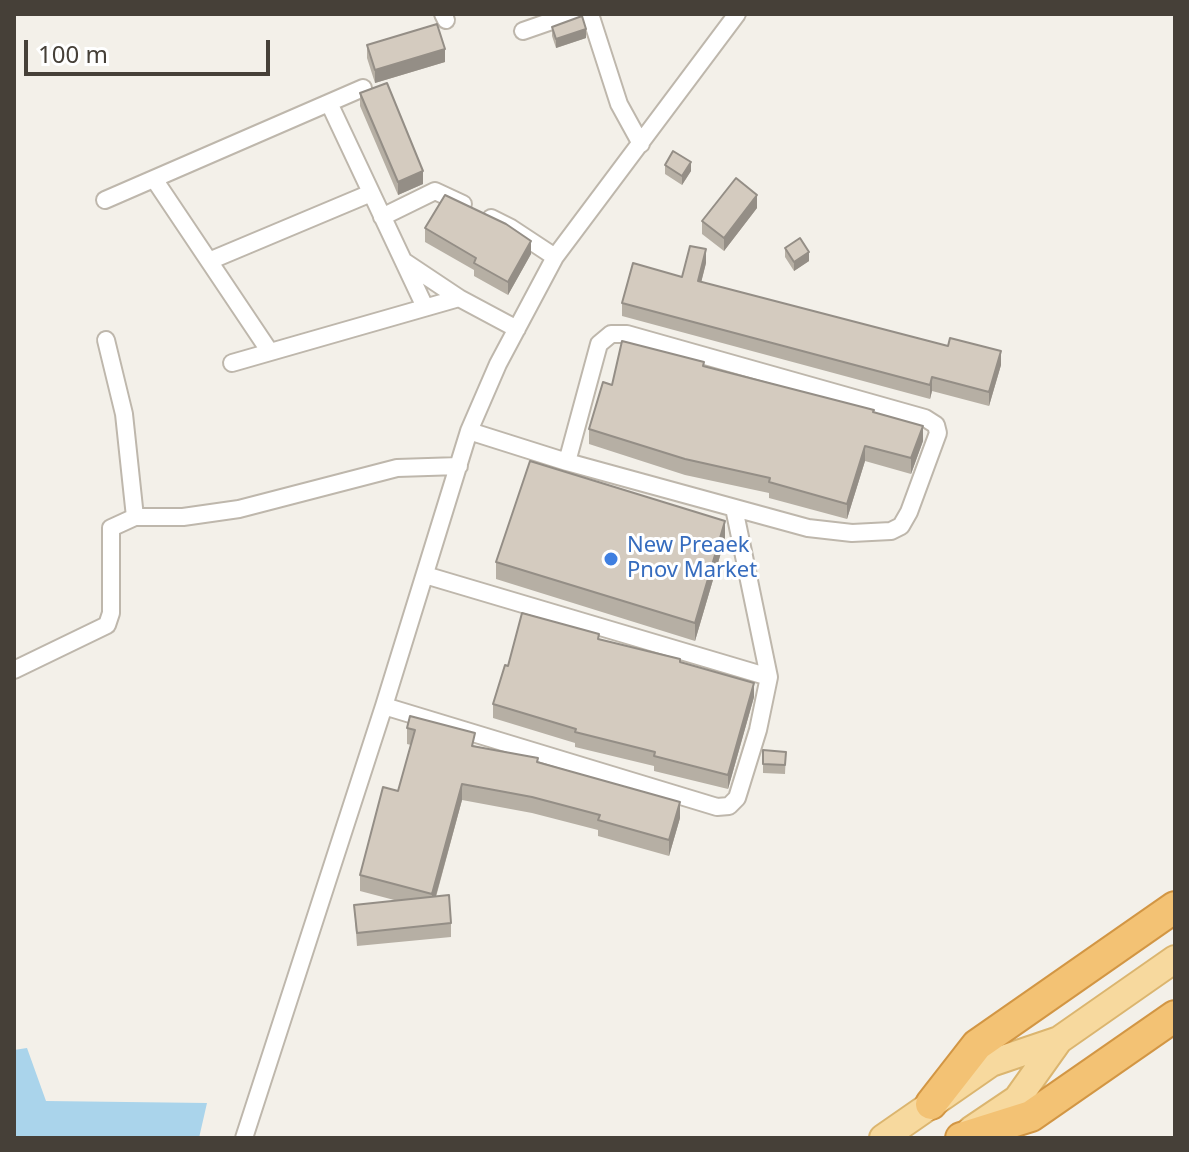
<!DOCTYPE html>
<style>
body{margin:0}
#map{position:relative;width:1189px;height:1152px;overflow:hidden;background:#f3f0e9;font-family:"Noto Sans",sans-serif}
canvas{display:block}
.frame{position:absolute;inset:0;border:16px solid #464038;pointer-events:none}
.scale{position:absolute;left:24px;top:40px;width:246px;height:36px;box-sizing:border-box;border:4px solid #464038;border-top:0;padding-left:10px;font-size:24px;line-height:28px;white-space:nowrap;color:#464038;-webkit-text-stroke:6px #fff;paint-order:stroke}
</style>
<div id="map">
<canvas width="1189" height="1152"></canvas>
<div class="frame"></div>
<div class="scale">100 m</div>
</div>
<script>
const c = document.querySelector('canvas').getContext('2d');
c.lineJoin = 'round';
function fillPath(path, color) { c.fillStyle = color; c.fill(path, 'evenodd'); }
function trace(path, color, width, dash) { c.strokeStyle = color; c.lineWidth = width; c.lineCap = dash ? 'butt' : 'round'; c.setLineDash(dash || []); c.stroke(path); }
function drawText(font, color, halo, rows, align = 'center') {
  c.font = font + ' "Noto Sans",sans-serif'; c.lineWidth = 6; c.setLineDash([]); c.textBaseline = 'middle'; c.strokeStyle = halo; c.fillStyle = color; for (const [text, x, y, turn = 0] of rows) {
    c.save(); c.translate(x, y); c.rotate((+turn || 0) * Math.PI / 180); c.textAlign = isNaN(turn) ? turn : align; if (halo) c.strokeText(text, 0, 0); c.fillText(text, 0, 0); c.restore();
  }
}
fillPath(new Path2D(`
 M27,1048L46,1101L207,1103L199,1138H14V1050Z`), '#aad4eb');
const street = new Path2D(`
 M443,14L446,20
 M590,14L619,104L641,144
 M523,31L572,14
 M329,103L425,307
 M154,179L270,352
 M105,200L363,88
 M382,217L435,191L463,204
 M491,218L511,228L555,257
 M209,261L371,193
 M405,262L459,298
 M106,340L124,414L135,517
 M232,363L459,298L517,329
 M469,431L567,462L808,528L852,533L891,531L901,526L909,512L938,433L936,425L925,418L627,334H611L599,344L567,462
 M425,575L769,677
 M14,670L107,625L111,613V528L135,517H183L239,509L397,468L459,466
 M384,706L717,807L729,806L737,798L758,730L769,677L734,508
 M244,1138L384,706L469,431L498,364L555,257L737,14`);
const primary = new Path2D(`
 M971,1130L1017,1099L1059,1040
 M883,1138L991,1063L1059,1040L1175,959`);
const highway = new Path2D(`
 M931,1104L977,1045L1175,907
 M961,1138L1031,1116L1175,1016`);
trace(street, '#beb7ac', 20);
trace(primary, '#dbb56f', 30);
trace(highway, '#d29644', 34);
trace(street, '#fff', 16);
trace(primary, '#f7d99e', 26);
trace(highway, '#f3c274', 30);
fillPath(new Path2D(`
 M552,27L586,38L556,48L552,36Z
 M367,45L445,62L375,83L367,58Z
 M360,93L423,184L398,195L360,106Z
 M665,165L691,171L682,185L665,174Z
 M757,208L724,251L702,234V221Z
 M425,228L531,254L508,295L474,276V270L425,242Z
 M785,248L809,261L794,271L785,257Z
 M706,263L701,282L1001,365L989,406L932,391L930,399L622,316V303L682,277Z
 M704,366L874,412L923,441L911,474L865,461L847,519L769,498V493L685,475L589,444V429L612,385Z
 M725,539L695,641L496,579V562Z
 M599,639L680,662L754,697L728,789L654,771V766L575,747V743L493,718V704L508,666Z
 M407,728L538,762L680,818L669,856L598,836V830L532,813L462,800L436,897L451,923V937L357,946L354,905L398,901L360,891V875L398,791L411,745L407,744Z
 M763,750L786,752L785,774L763,773Z`), '#b6afa4');
fillPath(new Path2D(`
 M586,29V38L556,48V39Z
 M445,49V62L375,83V70Z
 M691,162V171L682,185V176Z
 M423,171V184L398,195V182Z
 M757,195V208L724,251V238Z
 M531,241V254L508,295V282Z
 M706,249V263L698,295V281Z
 M809,252V261L794,271V262Z
 M1001,351V365L989,406V392Z
 M932,377V391L930,399V385Z
 M923,426V441L911,474V458Z
 M865,446V461L847,519V504Z
 M725,521V539L695,641V623Z
 M754,683V697L728,789V775Z
 M462,784V800L432,910V894Z
 M680,802V818L669,856V840Z`), '#948e86');
const building = new Path2D(`
 M582,16L586,29L556,39L552,27Z
 M437,24L445,49L375,70L367,45Z
 M387,83L423,171L398,182L360,93Z
 M673,151L691,162L682,176L665,165Z
 M736,178L757,195L724,238L702,221Z
 M445,195L506,224L531,241L508,282L474,263L476,258L425,228Z
 M800,238L809,252L794,262L785,248Z
 M690,246L706,249L698,281L948,346L950,338L1001,351L989,392L932,377L930,385L622,303L633,263L682,277Z
 M622,341L704,362L703,366L874,410L873,412L923,426L911,458L865,446L847,504L769,482L770,478L685,459L589,429L603,382L612,385Z
 M530,461L725,521L695,623L496,562Z
 M522,613L599,634L598,639L680,659V662L754,683L728,775L654,756L655,752L575,732L576,729L493,704L505,665L508,666Z
 M410,716L475,733L472,746L538,758L537,762L680,802L669,840L598,820L600,815L532,797L462,784L432,894L360,875L383,787L398,791L415,730L407,728Z
 M763,750L786,752L785,765L763,764Z
 M449,895L451,923L357,933L354,905Z`);
fillPath(building, '#d4cbbf');
trace(building, '#948e86', 2);
for (const [x, y, r, color] of [
 [611,559,8,"#3f7fe0"]
]) { const dot = new Path2D(); dot.arc(x, y, r, 0, 2 * Math.PI); c.fillStyle = color; c.fill(dot); trace(dot, '#fff', 3); }
drawText('22px', '#366cbe', '#fff', [
 ["New Preaek",627,546],
 ["Pnov Market",627,571]
], 'left');
</script>
